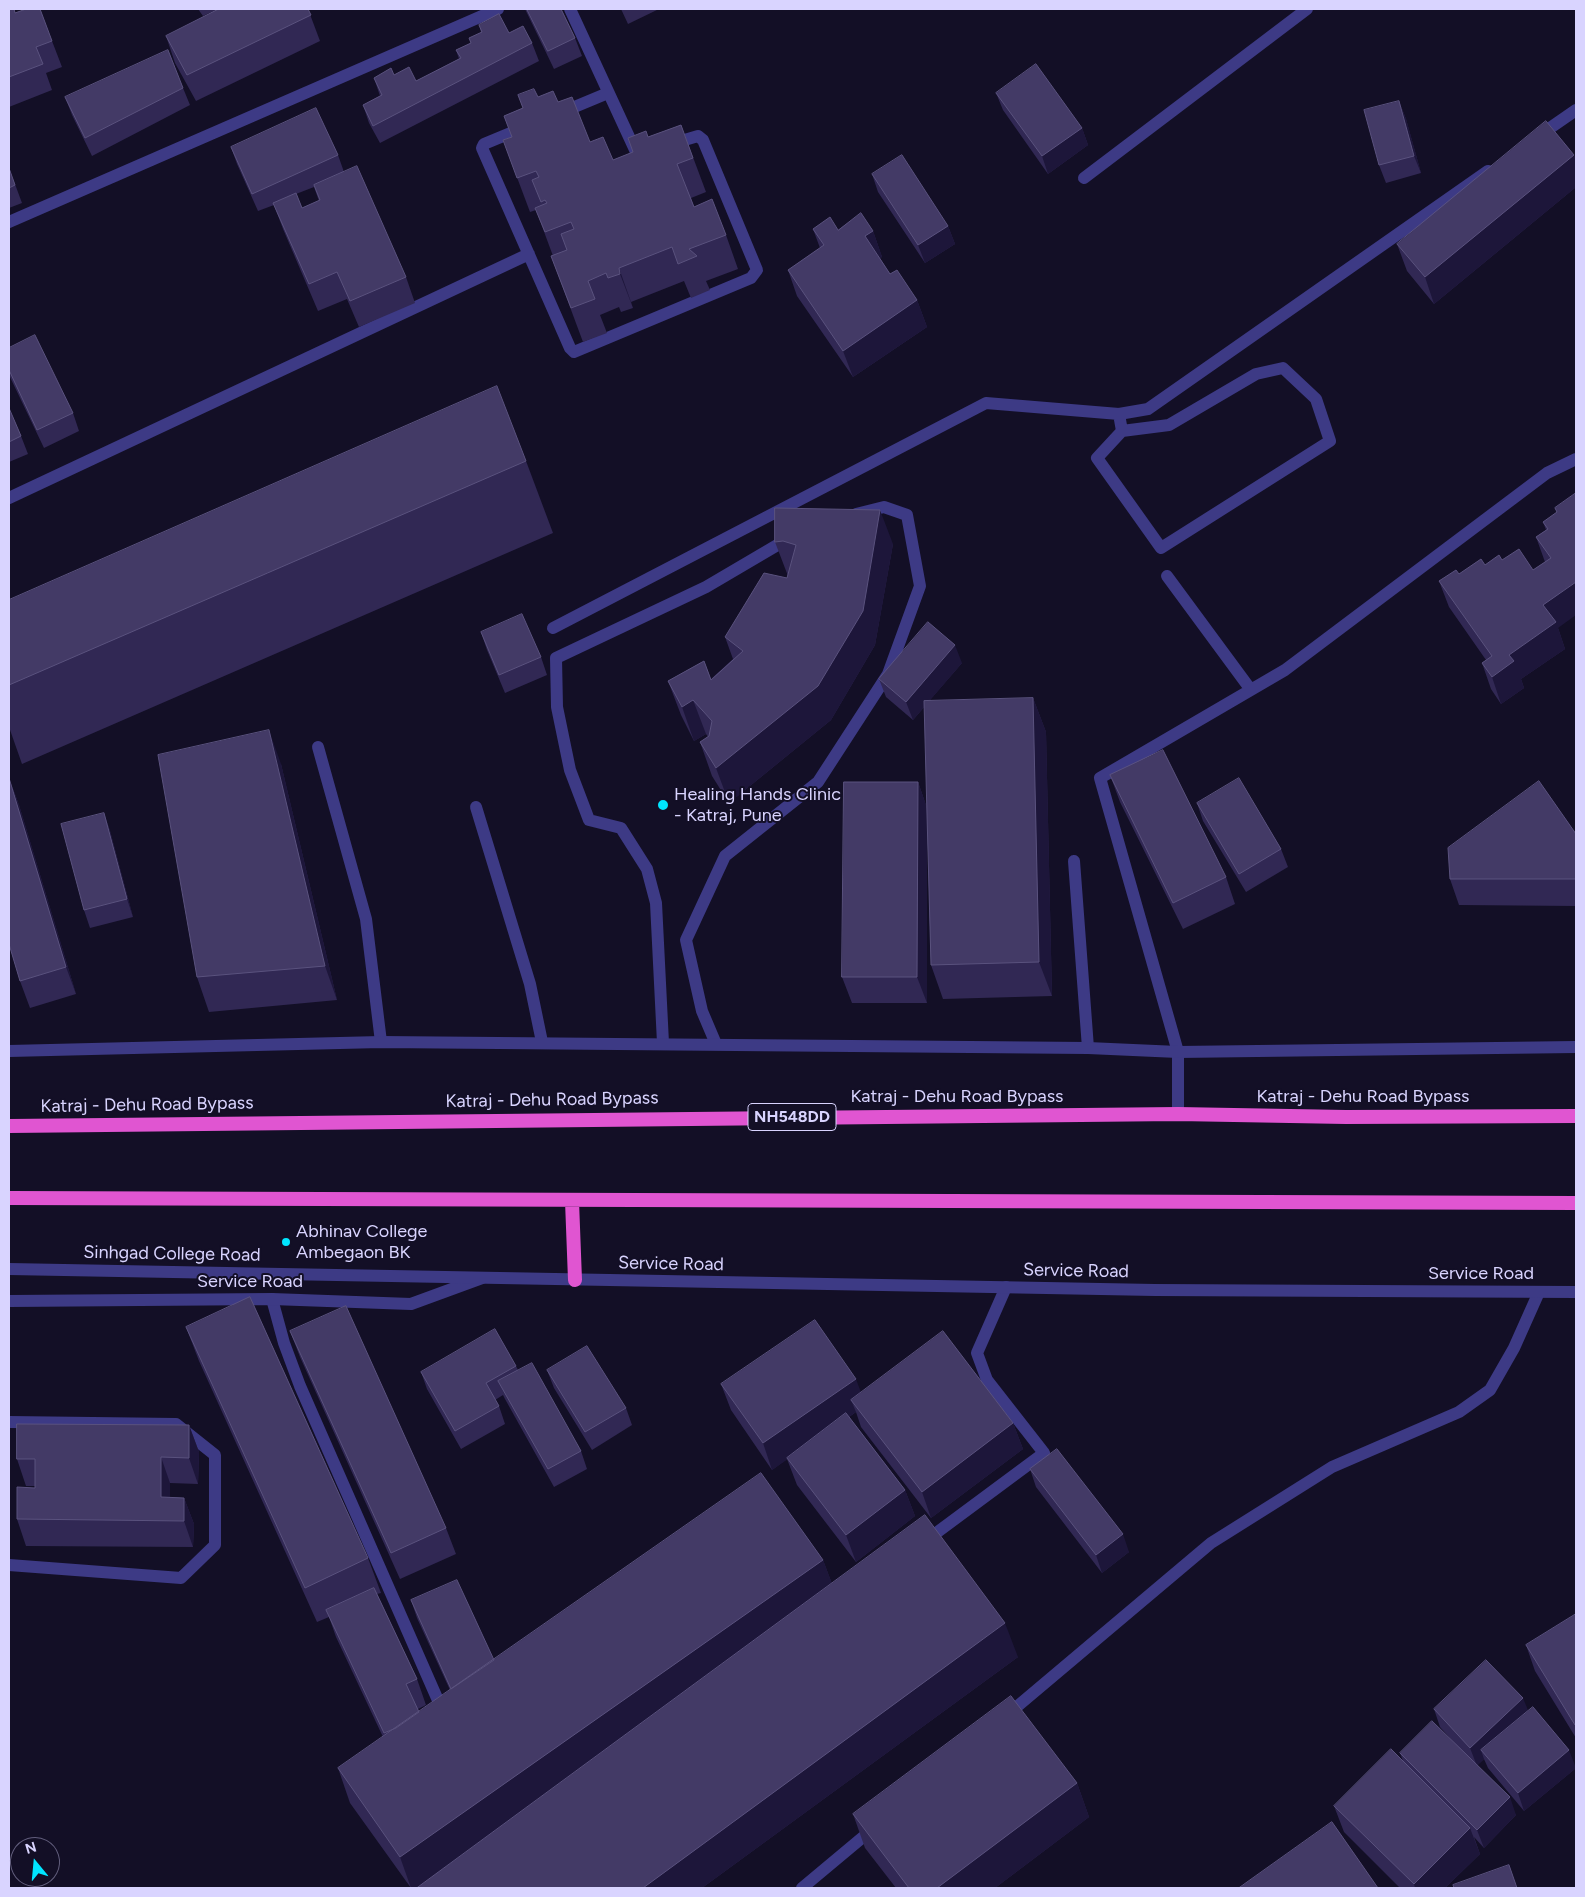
<!DOCTYPE html>
<style>
body{margin:0}
#map{position:relative;width:1585px;height:1897px;overflow:hidden;background:#130f26;font-family:Figtree,sans-serif}
canvas{display:block}
.frame{position:absolute;inset:0;border:10px solid #d9d4ff;pointer-events:none}
.north{position:absolute;left:10px;top:1837px;width:50px;height:50px;box-sizing:border-box;background:#130f26;border:1px solid #625e7d;border-radius:50%;rotate:343deg;font-size:14px;font-weight:700;line-height:20px;text-align:center;color:#d9d4ff}
.north::after{content:'';display:block;margin:auto;width:18px;height:22px;background:#00e5ff;clip-path:polygon(50% 0,100% 100%,50% 72%,0 100%)}
</style>
<div id="map">
<canvas width="1585" height="1897"></canvas>
<div class="frame"></div>
<div class="north">N</div>
</div>
<script>
const c = document.querySelector('canvas').getContext('2d');
c.lineJoin = 'round';
function trace(path, color, width, dash) { c.strokeStyle = color; c.lineWidth = width; c.lineCap = dash ? 'butt' : 'round'; c.setLineDash(dash || []); c.stroke(path); }
function fillPath(path, color) { c.fillStyle = color; c.fill(path, 'evenodd'); }
function drawText(font, color, halo, rows, align = 'center') {
  c.font = font + ' Figtree,sans-serif'; c.lineWidth = 4; c.setLineDash([]); c.textBaseline = 'middle'; c.strokeStyle = halo; c.fillStyle = color; for (const [text, x, y, turn = 0] of rows) {
    c.save(); c.translate(x, y); c.rotate((+turn || 0) * Math.PI / 180); c.textAlign = isNaN(turn) ? turn : align; if (halo) c.strokeText(text, 0, 0); c.fillText(text, 0, 0); c.restore();
  }
}
trace(new Path2D(`
 M318,747L366,919L381,1042
 M476,807L530,984L542,1042
 M1074,861L1088,1048
 M272,1299L284,1343L300,1386L444,1714
 M9,1422L176,1424L215,1455V1545L181,1578L9,1565
 M924,1542L1044,1453L987,1380L977,1353L1006,1287
 M1007,1715L1211,1543L1332,1467L1459,1412L1490,1390L1514,1348L1539,1292
 M802,1888L875,1827`), '#3d3a85', 12);
trace(new Path2D(`
 M570,9L636,152
 M560,113L608,93
 M525,127L484,144L482,148L570,348L574,352L751,278L757,270L703,140L698,136L671,144
 M1537,137L1576,110
 M1084,178L1307,9
 M9,222L498,9
 M1119,414L1122,431L1097,458L1161,548L1330,441L1316,399L1283,368L1256,374L1169,425L1122,431
 M9,498L529,254
 M1167,576L1251,690
 M553,628L986,403L1119,414L1148,409L1488,171
 M663,1043L656,903L647,869L621,828L589,820L570,770L557,707L556,658L706,587L791,537
 M716,1044L702,1011L686,940L725,856L818,782L888,674L920,586L907,515L884,507L856,514
 M1178,1114V1052L1100,778L1285,670L1547,473L1576,459
 M9,1301L272,1299L411,1304L482,1278`), '#3d3a85', 12);
trace(new Path2D(`
 M9,1051L381,1042L1088,1048L1178,1052L1576,1047
 M9,1269L1155,1290L1576,1292`), '#3d3a85', 12);
trace(new Path2D(`
 M9,1126L1178,1114L1346,1117L1576,1116
 M9,1198L1576,1203
 M572,1201L575,1280`), '#e055d1', 14);
fillPath(new Path2D(`
 M9,9L52,41L62,67L46,73L52,90L9,107Z
 M198,9H308L320,41L196,101L175,63L166,36L218,9L203,16Z
 M525,9H561L575,38L582,56L554,69Z
 M621,9H659L628,24Z
 M479,25L509,33L532,43L539,61L380,143L369,123L363,105L380,96L374,78L394,75L416,81L459,59L456,50L471,43L481,32Z
 M183,88L190,105L92,156L72,115L65,97Z
 M996,93L1082,128L1088,145L1048,174L1003,110Z
 M518,95L538,97L558,102L590,142L613,160L633,152L628,138L648,137L681,125L706,192L691,198L694,207L726,235L738,269L706,281L710,290L691,298L684,281L631,302L633,308L621,312L619,307L600,315L607,333L583,342L551,256H553L536,210L530,212L503,140L512,137L504,116L523,108Z
 M1399,101L1406,119L1421,173L1386,183L1379,165Z
 M231,147L338,155L344,172L406,277L415,303L359,327L347,299L318,311L283,229L274,205L258,211L237,164ZM314,187L319,201L302,208L296,194Z
 M1574,155L1576,162V187L1434,304L1407,271L1397,244Z
 M9,168L22,203L9,208Z
 M872,174L948,226L955,244L925,263L878,192Z
 M813,229L873,231L882,257L880,258L890,274L917,300L927,327L853,377L797,296L788,270L820,248Z
 M9,348L73,413L79,431L44,448L9,375Z
 M9,408L21,436L28,454L9,462Z
 M526,461L553,533L22,764L9,727V600Z
 M1576,493L1558,628L1565,649L1521,679L1524,688L1501,704L1491,689L1482,663L1486,660L1449,607L1439,581L1485,565L1502,560L1533,570L1545,562L1536,537L1546,530L1543,522L1557,513L1555,508Z
 M775,508L893,544L875,645L831,720L729,803L712,776L700,742L708,737L706,734L694,741L681,715L668,681L704,661L711,679L733,659L725,637L787,578L788,576L775,542Z
 M481,632L541,657L547,675L505,693L487,650Z
 M962,663L929,701L1033,698L1046,732L1052,996L943,999L931,965L927,816V1003H852L842,977L918,782L927,808L925,706L913,720L886,697L879,679Z
 M281,764L337,1000L209,1012L197,977Z
 M1110,775L1226,877L1235,904L1183,929L1120,802Z
 M9,778L19,805L76,994L30,1008L20,981Z
 M1197,803L1281,849L1288,867L1246,892L1203,821Z
 M104,813L110,831L133,917L90,928L84,910Z
 M1576,834V906L1459,905L1450,879Z
 M186,1327L368,1558L381,1593L377,1594L417,1679L426,1705L418,1709L419,1712L450,1690L417,1618L411,1600L494,1660L823,1560L832,1584L1018,1657L702,1888H417L438,1873L416,1888H411L350,1803L338,1768L383,1737L336,1637L329,1617L317,1622L199,1361Z
 M290,1331L446,1528L456,1554L400,1579L300,1357Z
 M516,1366L518,1370L581,1451L587,1469L554,1487L505,1399L503,1395L495,1400L499,1406L505,1424L461,1449L427,1389L421,1372Z
 M547,1370L626,1408L632,1425L592,1450L554,1388Z
 M721,1384L861,1393L1013,1423L1023,1449L931,1518L861,1427L856,1412L849,1417L905,1490L915,1516L856,1562L797,1485L787,1459L772,1470L731,1410Z
 M189,1425L199,1452L198,1484L170,1483V1497L184,1498L194,1524L193,1547L26,1546L17,1519L35,1488V1486H26L17,1459Z
 M1030,1469L1129,1552L1102,1573L1036,1487Z
 M1576,1614V1738L1535,1671L1526,1645Z
 M1434,1709L1528,1711L1576,1768L1524,1811L1488,1768L1484,1759L1477,1765L1516,1815L1484,1848L1474,1837L1480,1854L1445,1888H1400L1344,1832L1334,1806L1403,1761L1400,1753L1458,1747L1440,1727Z
 M1077,1783L1089,1817L995,1888H896L865,1848L853,1814Z`), '#312854');
fillPath(new Path2D(`
 M1399,101L1406,119L1421,173L1414,156Z
 M1082,128L1088,145L1048,174L1042,156Z
 M1574,155L1576,162V187L1434,304L1425,277Z
 M948,226L955,244L925,263L918,245Z
 M873,231L882,257L874,262L865,236Z
 M619,268L631,302L633,308L620,274Z
 M917,300L927,327L853,377L843,351Z
 M880,510L893,544L875,645L831,720L729,803L716,768Z
 M1576,582V615L1558,628L1565,649L1521,679L1524,688L1501,704L1492,677L1509,655L1543,605Z
 M955,645L962,663L913,720L906,702Z
 M1033,698L1046,732L1052,996L1039,962Z
 M693,700L706,734L694,741L682,707Z
 M269,730L281,764L337,1000L325,966Z
 M9,778L19,805L76,994L66,967Z
 M918,782L927,808V1003L917,977Z
 M104,813L110,831L133,917L127,899Z
 M856,1379L866,1406L851,1400L856,1412L772,1470L763,1443Z
 M1013,1423L1023,1449L931,1518L922,1492Z
 M189,1425L199,1452L198,1484L189,1458Z
 M161,1457L170,1483V1521L161,1497Z
 M905,1490L915,1516L856,1562L846,1535Z
 M184,1498L194,1524L193,1547L184,1521Z
 M1123,1534L1129,1552L1102,1573L1096,1555Z
 M823,1560L836,1594L416,1888H411L400,1857Z
 M1005,1623L1018,1657L702,1888H643Z
 M1523,1698L1530,1715L1481,1750L1484,1759L1477,1766L1470,1748Z
 M1569,1750L1576,1768L1524,1811L1518,1793Z
 M1077,1783L1089,1817L995,1888H937Z
 M1510,1797L1516,1815L1484,1848L1477,1830Z
 M1470,1828L1480,1854L1445,1888H1415L1414,1884Z`), '#1d163a');
const building = new Path2D(`
 M9,9H14L15,13L26,9H40L52,41L36,47L43,64L9,77Z
 M219,9H308L311,15L187,75L166,36Z
 M527,9H561L575,38L548,51Z
 M499,14L509,33L523,26L532,43L373,126L363,105L382,95L374,78L391,68L394,75L409,67L416,81L461,58L456,50L471,43L469,38L482,32L479,25Z
 M168,50L183,88L85,138L65,97Z
 M1036,64L1082,128L1042,156L996,93Z
 M534,89L538,97L553,91L558,102L572,97L590,142L603,137L613,160L633,152L628,138L646,131L648,137L681,125L693,158L677,164L694,207L712,199L726,235L689,249L697,256L678,264L672,247L619,268L620,274L608,278L606,273L588,281L595,299L571,308L551,256L567,250L561,234L574,229L571,222L545,232L535,208L547,203L545,200L541,202L532,180L539,177L536,171L517,178L503,140L512,137L504,116L523,108L518,95Z
 M1399,101L1414,156L1379,165L1364,110Z
 M316,108L338,155L252,194L231,147Z
 M1546,121L1574,155L1425,277L1397,244Z
 M902,155L948,226L918,245L872,174Z
 M357,166L406,277L350,301L337,272L309,284L273,203L296,193L302,208L320,200L314,185Z
 M9,168L15,185L9,188Z
 M861,213L873,231L865,236L890,274L897,270L917,300L843,351L788,270L824,245L813,229L830,217L838,230Z
 M35,335L73,413L37,430L9,370V348Z
 M497,386L526,461L9,685V600Z
 M9,408L21,436L9,442Z
 M1576,493V582L1543,605L1556,622L1509,655L1514,661L1492,677L1482,663L1492,656L1439,581L1456,570L1459,574L1481,559L1485,565L1499,555L1502,560L1519,549L1533,570L1551,558L1536,537L1548,529L1543,522L1557,512L1555,508Z
 M775,508L880,510L863,611L818,686L716,768L700,742L709,736L712,721L693,700L682,707L668,681L704,661L711,680L743,651L725,637L764,573L787,578L796,545L783,541L775,542Z
 M522,614L541,657L499,675L481,632Z
 M928,622L955,645L906,702L879,679Z
 M1033,698L1039,962L931,965L924,701Z
 M269,730L325,966L197,977L158,755Z
 M1163,750L1226,877L1173,903L1110,775Z
 M9,778L66,967L20,981L9,944Z
 M1239,778L1281,849L1239,874L1197,803Z
 M1539,781L1576,834V879H1450L1448,848Z
 M844,782H918L917,977H842Z
 M104,813L127,899L84,910L61,824Z
 M250,1297L368,1558L305,1588L186,1327Z
 M346,1306L446,1528L391,1553L290,1331Z
 M815,1320L856,1379L763,1443L721,1384Z
 M495,1329L516,1366L486,1383L499,1406L455,1431L421,1372Z
 M943,1331L1013,1423L922,1492L851,1400Z
 M587,1346L626,1408L585,1432L547,1370Z
 M532,1363L581,1451L548,1469L498,1381Z
 M846,1413L905,1490L846,1535L787,1458Z
 M17,1424L189,1425V1458L161,1457V1497L184,1498V1521L17,1519V1487L35,1488V1459H17Z
 M1057,1449L1123,1534L1096,1555L1030,1469Z
 M761,1473L823,1560L400,1857L338,1768Z
 M925,1515L1005,1623L643,1888H417Z
 M457,1580L494,1660L451,1689L411,1600Z
 M374,1588L417,1679L406,1684L419,1712L396,1728L384,1733L326,1610Z
 M1576,1614V1724L1575,1725L1526,1645Z
 M1486,1660L1523,1698L1470,1748L1434,1709Z
 M1011,1696L1077,1783L937,1888H909L853,1814Z
 M1533,1707L1569,1750L1518,1793L1481,1750Z
 M1432,1721L1510,1797L1477,1830L1400,1753Z
 M1391,1749L1470,1828L1414,1884L1334,1806Z
 M1332,1822L1378,1888H1239Z
 M1509,1865L1517,1888H1454L1453,1885Z`);
fillPath(building, '#433a66');
trace(building, '#5a527e', 1);
for (const [x, y, r, color] of [
 [663,805,6,"#00e5ff"],
 [286,1242,5,"#00e5ff"]
]) { const dot = new Path2D(); dot.arc(x, y, r, 0, 2 * Math.PI); c.fillStyle = color; c.fill(dot); trace(dot, '#130f26', 2); }
for (const [x, y, w] of [
 [792,1117,88]
]) { const box = new Path2D(); box.roundRect(x - w / 2, y - 13.5, w, 27, 4); c.fillStyle = '#130f26'; c.fill(box); trace(box, '#d9d4ff', 1); }
drawText('bold 16px', '#d9d4ff', null, [
 ["NH548DD",792,1117]
]);
drawText('18px', '#d9d4ff', '#130f26', [
 ["Healing Hands Clinic",674,795],
 ["- Katraj, Pune",674,816],
 ["Abhinav College",296,1232],
 ["Ambegaon BK",296,1253]
], 'left');
drawText('18px', '#d9d4ff', '#130f26', [
 ["Katraj - Dehu Road Bypass",957,1097],
 ["Katraj - Dehu Road Bypass",1363,1097],
 ["Katraj - Dehu Road Bypass",552,1100,-1],
 ["Katraj - Dehu Road Bypass",147,1105,-1],
 ["Sinhgad College Road",172,1254,1],
 ["Service Road",671,1264,1],
 ["Service Road",1076,1271,1],
 ["Service Road",1481,1274],
 ["Service Road",250,1282]
]);
</script>
